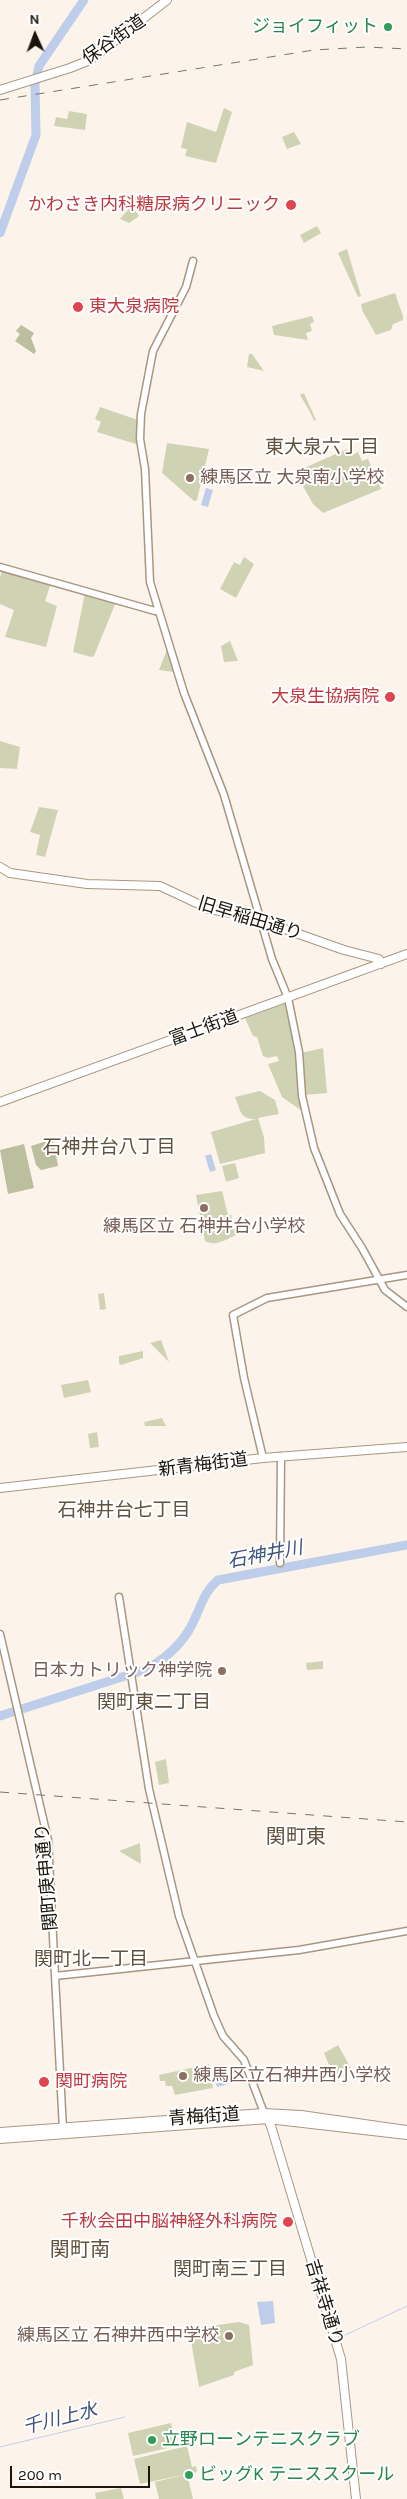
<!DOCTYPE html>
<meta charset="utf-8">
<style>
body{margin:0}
#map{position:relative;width:407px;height:2499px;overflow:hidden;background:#fcf4eb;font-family:Karla,sans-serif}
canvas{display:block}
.north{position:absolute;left:10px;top:10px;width:50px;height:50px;-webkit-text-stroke:4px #fff;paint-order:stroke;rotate:358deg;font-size:14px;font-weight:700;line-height:20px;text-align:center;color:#1b150c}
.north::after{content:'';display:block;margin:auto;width:18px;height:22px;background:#1b150c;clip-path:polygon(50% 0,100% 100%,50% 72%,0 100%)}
.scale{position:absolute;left:10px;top:2466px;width:140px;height:22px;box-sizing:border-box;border:2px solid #1b150c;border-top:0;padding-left:6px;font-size:15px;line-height:18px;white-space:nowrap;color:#1b150c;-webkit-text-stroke:4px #fff;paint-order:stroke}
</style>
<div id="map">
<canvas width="407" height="2499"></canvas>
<div class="north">N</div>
<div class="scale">200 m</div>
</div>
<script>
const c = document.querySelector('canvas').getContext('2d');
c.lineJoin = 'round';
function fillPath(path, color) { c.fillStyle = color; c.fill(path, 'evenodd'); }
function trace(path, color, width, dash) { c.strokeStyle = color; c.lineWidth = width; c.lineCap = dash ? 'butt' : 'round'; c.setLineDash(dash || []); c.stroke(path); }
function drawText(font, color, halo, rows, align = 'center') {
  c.font = font + ' Karla,"Noto Sans JP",sans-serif'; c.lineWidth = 4; c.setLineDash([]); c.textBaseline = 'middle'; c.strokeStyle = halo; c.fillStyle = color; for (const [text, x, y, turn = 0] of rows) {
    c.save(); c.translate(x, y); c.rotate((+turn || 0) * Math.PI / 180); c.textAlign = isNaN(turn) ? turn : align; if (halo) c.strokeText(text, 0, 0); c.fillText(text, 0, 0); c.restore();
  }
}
fillPath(new Path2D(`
 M224,108L232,112L216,163L185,156L187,149L181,148L187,122L216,132Z
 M69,111L87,114L85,130L54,126L56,117L67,119Z
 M294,132L301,144L287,149L282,137Z
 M132,205L139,216L129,223L120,219Z
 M317,226L321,233L304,243L300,235Z
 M347,249L361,296L358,297L338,253Z
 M395,293L403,316V320L393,324L391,330L376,335L362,310L361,304Z
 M312,316L314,322L310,324L312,331L306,333L308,340L274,335L272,326Z
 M249,354H252L264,371L247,367Z
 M304,393L316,420L314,421C311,412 305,404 300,395Z
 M100,407L138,420L136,444L97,432L101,422L95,419Z
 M167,443L209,449L197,500L194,501L162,473Z
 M347,449L350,456L358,452L362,461L368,459L381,489L323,513L313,504L295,472Z
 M244,557L254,564L236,598L220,589L234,562L240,565Z
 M2,569L51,583L45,601L57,606L46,647L5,637L14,610L0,604V578Z
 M85,593L116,602L94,656L91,657L73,652Z
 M230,641L238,661L224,662L221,646Z
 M168,647L173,672L159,670Z
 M0,741L20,747L17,769L0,768Z
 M39,807L58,810L45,857L36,855L40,835L30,832Z
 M286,1003L296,1049L302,1111L282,1097L268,1064L279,1061L277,1056L268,1058L263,1056L257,1037L253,1036L245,1018Z
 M323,1048L327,1093L305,1095L301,1053Z
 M260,1091L275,1100L279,1114L258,1118L264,1137L265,1153L220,1164L211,1132L256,1119C240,1119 241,1112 235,1097Z
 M235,1163L239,1178L226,1182L222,1166Z
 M222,1191L228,1215H231L236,1235C227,1239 216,1247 205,1241L196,1195Z
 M104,1293L106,1309L100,1310L98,1294Z
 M161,1340L169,1362L150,1343Z
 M143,1351V1358L121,1365L119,1363V1356Z
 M88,1380L91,1392L64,1398L61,1385Z
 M162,1418L166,1426H145L144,1422Z
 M97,1432L99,1447L90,1448L88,1434Z
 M323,1661V1669L307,1670L306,1663Z
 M166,1759L169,1783L159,1785L155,1762Z
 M140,1843L141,1864L119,1851Z
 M338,2045L353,2072L335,2079L324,2053Z
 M209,2064L213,2088L175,2095L172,2086H166L165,2081H160L159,2075Z
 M239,2322L249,2325L253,2365L234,2372V2375L199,2387L190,2335L196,2328Z
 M171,2423L177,2446L133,2456L128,2433Z
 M187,2446L192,2467L196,2466L197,2472L140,2484L134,2459Z
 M187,2474L193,2499H159L155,2482Z
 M121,2488L124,2499H96L95,2493Z`), '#d0d3b3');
fillPath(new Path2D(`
 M21,325L34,333L31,338L36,351L34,354L15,341L20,334L16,331Z
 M53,1139L58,1166L41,1170L36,1165L31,1146Z
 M24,1144L34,1188L8,1194L0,1150Z`), '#bbbf9e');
fillPath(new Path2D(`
 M206,488L213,490L208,507L201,505Z
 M211,1154L216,1170L210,1172L205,1156Z
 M232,2076L233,2083L217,2087L215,2081Z
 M273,2301L275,2323L261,2325L257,2302Z`), '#becdea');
trace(new Path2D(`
 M339,2338L407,2306
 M0,2447L125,2417`), '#becdea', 1);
trace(new Path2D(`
 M0,233L36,135L35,84L39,66L84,0
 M0,1716L147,1669C168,1657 187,1639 196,1616C203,1601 205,1591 218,1580L407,1545`), '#becdea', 9);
const minor = new Path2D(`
 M193,261L186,287L153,351L141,414L140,439L145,469L150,582L184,693L224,795L272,959L288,998L299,1052L302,1096L314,1148L340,1214L362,1248L385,1290L407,1307
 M0,567L155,611H159
 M263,1458L244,1378L233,1315L267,1298L407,1275
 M280,1563L281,1456
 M119,1597L149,1789L179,1916L214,2016L223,2036L244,2060L264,2113
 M0,1634L48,1840L63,2130
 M55,1976L299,1950L407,1931`);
const major = new Path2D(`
 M0,90L70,68L90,60L167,0
 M0,867L10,873L87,884L160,886L209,909L248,916L344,950L379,959L381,964
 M0,1102L407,954
 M0,1488L263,1458L407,1447
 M266,2116L271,2126L341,2359L356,2499
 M0,2132L264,2113L301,2115L407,2130
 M0,2139L268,2119L407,2135`);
trace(minor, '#a99680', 9);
trace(major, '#a99680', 10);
trace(minor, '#fff', 6);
trace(major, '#fff', 8);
trace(new Path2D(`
 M0,100L314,50L367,47L407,49
 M0,1792L407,1822`), '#7a746b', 1, [9, 9]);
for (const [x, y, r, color] of [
 [388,27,5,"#2e9e5b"],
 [291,205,6,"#e0444e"],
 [78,307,6,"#e0444e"],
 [190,478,5,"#8d6e63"],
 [390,697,6,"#e0444e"],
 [204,1208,5,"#8d6e63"],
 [222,1671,5,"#8d6e63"],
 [183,2076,5,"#8d6e63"],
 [44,2082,6,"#e0444e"],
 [288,2222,6,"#e0444e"],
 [229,2336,5,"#8d6e63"],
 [152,2440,5,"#2e9e5b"],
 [189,2475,5,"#2e9e5b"]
]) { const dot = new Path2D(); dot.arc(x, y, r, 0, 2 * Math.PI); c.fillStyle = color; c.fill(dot); trace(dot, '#fff', 2); }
drawText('18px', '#27864d', '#fff', [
 ["ジョイフィット",378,27,"right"],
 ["立野ローンテニスクラブ",162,2440],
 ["ビッグK テニススクール",199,2475]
], 'left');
drawText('18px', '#1b150c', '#fff', [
 ["保谷街道",114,40,-35],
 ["旧早稲田通り",250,919,17],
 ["富士街道",204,1028,-20],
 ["新青梅街道",203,1465,-7],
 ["関町庚申通り",47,1877,-95],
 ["青梅街道",204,2117,-4],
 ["吉祥寺通り",324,2303,73]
]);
drawText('18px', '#be3a42', '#fff', [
 ["かわさき内科糖尿病クリニック",280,205],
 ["東大泉病院",89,307,"left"],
 ["大泉生協病院",379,697],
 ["関町病院",55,2082,"left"],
 ["千秋会田中脳神経外科病院",277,2222]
], 'right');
drawText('18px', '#785e54', '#fff', [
 ["練馬区立 大泉南小学校",200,478],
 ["練馬区立 石神井台小学校",204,1227,"center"],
 ["日本カトリック神学院",212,1671,"right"],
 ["練馬区立石神井西小学校",193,2076],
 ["練馬区立 石神井西中学校",219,2336,"right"]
], 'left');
drawText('19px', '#62523d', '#fff', [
 ["東大泉六丁目",322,448],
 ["石神井台八丁目",109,1148],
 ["石神井台七丁目",124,1511],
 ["関町東二丁目",154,1703],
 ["関町北一丁目",91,1960],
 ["関町南三丁目",230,2270]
]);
drawText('italic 19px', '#3f547e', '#fff', [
 ["石神井川",265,1555,-11],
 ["千川上水",60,2419,-14]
]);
drawText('20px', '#62523d', '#fff', [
 ["関町東",296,1837],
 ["関町南",80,2250]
]);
</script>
